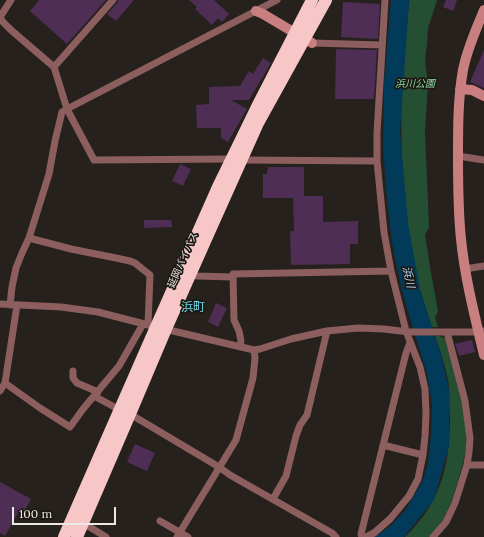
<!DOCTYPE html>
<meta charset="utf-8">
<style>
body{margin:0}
#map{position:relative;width:484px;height:537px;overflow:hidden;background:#26211c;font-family:Lora,serif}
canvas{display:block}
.scale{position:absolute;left:12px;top:507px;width:104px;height:18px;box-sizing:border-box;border:2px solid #ece9e5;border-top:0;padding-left:5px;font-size:12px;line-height:14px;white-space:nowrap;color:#ece9e5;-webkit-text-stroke:3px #1c1813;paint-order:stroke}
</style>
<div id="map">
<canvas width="484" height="537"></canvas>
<div class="scale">100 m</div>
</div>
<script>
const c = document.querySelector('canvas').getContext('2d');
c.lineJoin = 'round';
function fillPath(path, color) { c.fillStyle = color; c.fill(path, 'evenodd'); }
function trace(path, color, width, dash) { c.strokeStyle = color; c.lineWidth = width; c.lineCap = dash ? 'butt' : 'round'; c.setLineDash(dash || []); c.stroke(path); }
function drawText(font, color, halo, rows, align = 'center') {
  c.font = font + ' Lora,"Noto Sans JP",serif'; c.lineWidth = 3.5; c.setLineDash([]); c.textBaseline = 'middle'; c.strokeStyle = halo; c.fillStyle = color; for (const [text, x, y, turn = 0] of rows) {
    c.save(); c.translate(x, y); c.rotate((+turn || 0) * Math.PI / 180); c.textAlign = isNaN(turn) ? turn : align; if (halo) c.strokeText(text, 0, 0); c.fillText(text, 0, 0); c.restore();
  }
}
fillPath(new Path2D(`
 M410,0H437L428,28L427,44L425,61L428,83L425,133L429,227L425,235L431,273L438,311L435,318L438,327H432L420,290L409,236L404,188L402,160L401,99L409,2Z
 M435,336H440L446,339L462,402L467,434L466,448L463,464L452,500L443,520L429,537H405C441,502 450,466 450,417C449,405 450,392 448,380C445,365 440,350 435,336Z`), '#254f33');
fillPath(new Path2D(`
 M391,0H410L409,2L400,132L408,223L420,290L441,355L449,390V446L434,500L404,537H375L389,527L405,511L423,480L428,463L431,435L432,404L427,374L403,295L392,243L387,199L383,148L384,82Z`), '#023a59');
fillPath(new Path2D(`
 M39,0H106L67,44L30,11Z
 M118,0H134L116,21L107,14L117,3Z
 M189,0H214L229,14L222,22L218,18L212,25L195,9L197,7Z
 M446,0H457L453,11L443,7Z
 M343,2L380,4L378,39L341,37Z
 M336,49L377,50L374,99H335Z
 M484,50V88L470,82Z
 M263,58L271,63L249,100H231L247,109L228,142L221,138V128H197L196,105L209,104V87L240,86L249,71L253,74Z
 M180,164L191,169L183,186L172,181Z
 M268,167H304V196H323V222L358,221V244H350V264L291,265L290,231H294L293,198H263V174H267Z
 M144,220H171L172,227L144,228Z
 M216,303L227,308L218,327L208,322Z
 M472,340L475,352L459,356L455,344Z
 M135,444L155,453L147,471L127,462Z
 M0,482L31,499L23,514L19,511L5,536L0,533Z`), '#4e2e55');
trace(new Path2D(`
 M312,43L382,45
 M54,67L113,0
 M458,156L484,160
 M231,159L94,160L67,109L277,0
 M242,160L377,161
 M29,238L71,249L116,258L130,261L135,263L150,275L148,325
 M465,269L484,266
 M191,273L197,276L233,277
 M0,304L61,307L98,312L156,327L254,350L260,349L291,339L327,331L358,328L384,329L409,332H478L484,331
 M10,305L12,287L16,268L22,253L29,238L49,174L55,141L62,112L67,109L54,67L11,30L3,22L0,17L11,0
 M240,347L241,341L239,331L234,320L233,274L391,271
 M73,371V378L77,383L98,392
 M5,383L40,408L70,427L83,409L119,366L143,324
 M0,391L5,383L17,305
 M94,396L120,410L130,414L219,467L230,475L332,533L336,537
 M383,445L423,455
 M467,465H484
 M273,499L286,476L296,436L300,425L307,415L327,331
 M160,521L188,537
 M83,523L106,537
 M177,537L236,440L253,378L255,358L254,350
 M362,537L361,534L406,353L410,343
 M366,537L374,533L390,519L409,496L418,479L423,455L425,436L426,414L425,389L420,367L406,331L391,271L384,232L377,161V133L385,0
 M433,537L446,522L455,503L467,465L469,452L470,438L465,401L447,332`), '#8c5e5e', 7);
trace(new Path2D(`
 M484,10C476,30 467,49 463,70C458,98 458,127 458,155C458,183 458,211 461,239C465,279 475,317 484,355
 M256,11L263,14L312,43
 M460,89L472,90L484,96`), '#c97f80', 10);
trace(new Path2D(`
 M64,537L156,327L218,187L258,105L312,0
 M77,537L130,414L166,329L210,230L258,123L326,0`), '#f7c7c7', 12);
drawText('italic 10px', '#8ed9a4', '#1c1813', [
 ["浜川公園",415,84]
]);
drawText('10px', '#ece9e5', '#1c1813', [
 ["延岡バイパス",183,260,-66]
]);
drawText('italic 11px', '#afdafb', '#1c1813', [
 ["浜川",408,277,78]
]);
drawText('12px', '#73dced', '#1c1813', [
 ["浜町",193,308]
]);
</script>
